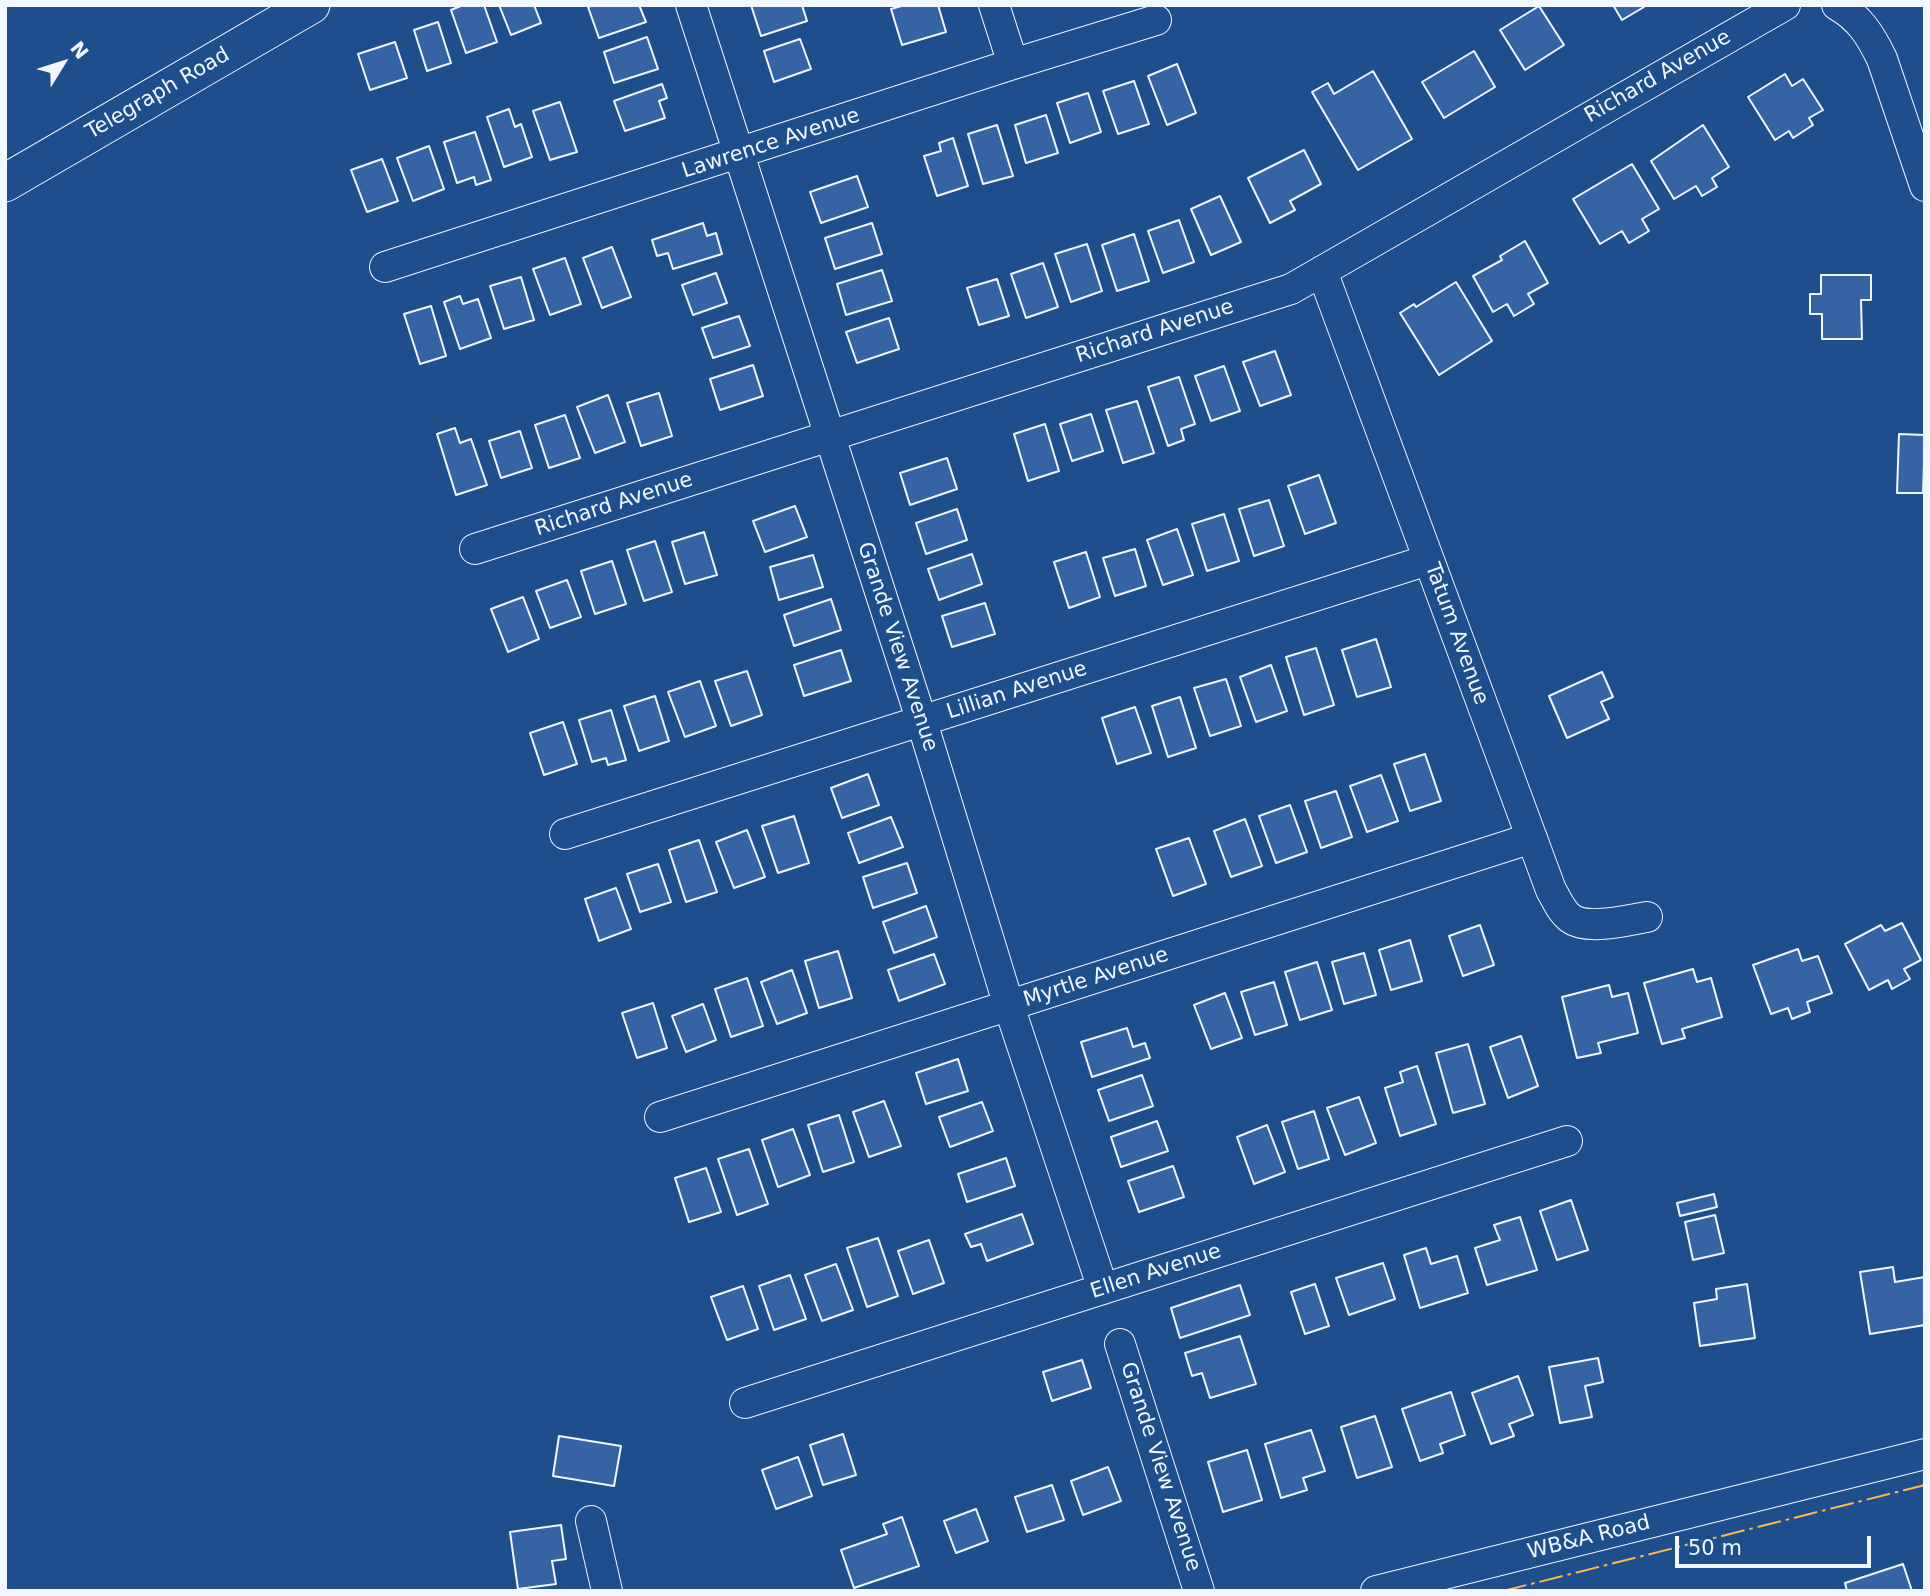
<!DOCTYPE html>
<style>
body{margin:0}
#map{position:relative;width:1930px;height:1596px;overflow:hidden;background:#1f4e8c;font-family:"DejaVu Sans",sans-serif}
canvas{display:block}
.frame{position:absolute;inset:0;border:7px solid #f2f6ff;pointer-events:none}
.north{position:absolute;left:28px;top:28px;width:70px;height:70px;-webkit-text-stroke:5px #1f4e8c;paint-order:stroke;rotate:52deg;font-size:19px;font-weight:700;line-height:28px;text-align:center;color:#f2f6ff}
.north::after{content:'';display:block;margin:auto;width:24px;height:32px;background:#f2f6ff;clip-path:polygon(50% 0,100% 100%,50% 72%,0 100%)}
.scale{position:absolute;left:1675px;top:1536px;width:196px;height:32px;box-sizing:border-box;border:4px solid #f2f6ff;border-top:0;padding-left:9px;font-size:21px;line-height:24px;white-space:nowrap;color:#f2f6ff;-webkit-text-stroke:5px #1f4e8c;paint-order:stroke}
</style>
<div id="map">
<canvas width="1930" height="1596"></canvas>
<div class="frame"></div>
<div class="north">N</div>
<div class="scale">50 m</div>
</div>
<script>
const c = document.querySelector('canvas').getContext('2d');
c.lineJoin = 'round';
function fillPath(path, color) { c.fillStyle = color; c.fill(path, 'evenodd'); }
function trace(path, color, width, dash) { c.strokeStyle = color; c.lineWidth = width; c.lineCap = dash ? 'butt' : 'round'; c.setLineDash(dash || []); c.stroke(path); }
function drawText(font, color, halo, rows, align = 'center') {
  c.font = font + ' "DejaVu Sans",sans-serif'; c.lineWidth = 5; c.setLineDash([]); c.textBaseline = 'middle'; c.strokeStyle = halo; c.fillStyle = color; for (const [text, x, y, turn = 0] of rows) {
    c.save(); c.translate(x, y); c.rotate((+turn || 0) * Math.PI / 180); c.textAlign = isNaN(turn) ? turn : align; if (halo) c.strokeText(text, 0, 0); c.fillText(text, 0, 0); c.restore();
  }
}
const building = new Path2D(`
 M463,5H484L497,42L466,53L451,10Z
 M499,5H534L541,23L511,35Z
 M594,5H639L646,22L599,38L588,7Z
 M751,5H802L807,21L761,36Z
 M905,5H938L946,32L902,45L891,9Z
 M1613,5H1643L1644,7L1622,20Z
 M1539,6L1564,45L1525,70L1500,30Z
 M438,22L451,63L427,71L414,30Z
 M647,37L658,69L614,83L604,52Z
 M800,39L811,69L774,82L764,51Z
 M395,42L407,78L370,90L358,54Z
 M1474,51L1495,87L1444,118L1422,82Z
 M1177,64L1196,113L1167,125L1148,76Z
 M1373,71L1412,139L1358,170L1312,92L1328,83L1334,94Z
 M1785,74L1792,86L1803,79L1823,110L1809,118L1813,125L1793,138L1789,131L1775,140L1748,97Z
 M1134,81L1149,124L1118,134L1103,91Z
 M662,84L667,98L659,101L665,118L625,131L614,101Z
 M1088,93L1101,132L1070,143L1057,103Z
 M560,102L577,152L550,160L533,111Z
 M509,109L515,127L521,124L532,157L504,167L487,117Z
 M1046,115L1058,153L1026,163L1015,125Z
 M997,125L1013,176L983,184L968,134Z
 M1703,125L1729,167L1712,178L1717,187L1702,196L1696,186L1674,199L1651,161Z
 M475,132L491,180L476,185L474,177L457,183L444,142Z
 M953,138L968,186L937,196L924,156L941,151L939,143Z
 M429,146L444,189L413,201L397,158Z
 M1304,150L1321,184L1290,201L1295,210L1270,223L1248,178Z
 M382,159L398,201L367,212L351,170Z
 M1632,164L1659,209L1642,219L1649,231L1629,243L1622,231L1600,244L1573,199Z
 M857,176L868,207L821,223L810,192Z
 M1220,196L1241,242L1211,255L1191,209Z
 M1179,220L1194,262L1163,273L1148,231Z
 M703,223L707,236L716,233L722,254L673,269L668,253L657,256L652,240Z
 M872,223L882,254L835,269L825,238Z
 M1134,234L1149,281L1117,291L1102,245Z
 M1525,241L1548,283L1528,294L1534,304L1514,316L1507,304L1493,312L1473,276L1502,260L1500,256Z
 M1087,244L1102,291L1071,302L1055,254Z
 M612,247L631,297L602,308L583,258Z
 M565,258L581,304L550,315L533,269Z
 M1043,263L1058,307L1026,318L1011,274Z
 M882,270L892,301L846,315L837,284Z
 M716,273L727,303L693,315L682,285Z
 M1821,275H1871V300H1861L1862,339H1822V314H1810V294H1821Z
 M521,277L534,320L504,329L490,286Z
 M997,279L1009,316L979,325L967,288Z
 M1456,282L1492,341L1439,375L1400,313L1414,304L1416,307Z
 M460,296L463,304L478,299L491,338L460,349L444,302Z
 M431,306L446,356L420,364L404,314Z
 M739,316L750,346L713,358L702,328Z
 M889,318L899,349L857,363L846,332Z
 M1275,351L1291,395L1260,406L1243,362Z
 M753,365L763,396L720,410L710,379Z
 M1224,366L1240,411L1211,421L1195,376Z
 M1179,377L1195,424L1181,429L1184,440L1168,446L1148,387Z
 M659,393L672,436L641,446L627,403Z
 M608,395L625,442L595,453L577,407Z
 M1137,401L1154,453L1123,463L1106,410Z
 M1091,414L1103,451L1072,461L1060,424Z
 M565,415L580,458L549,468L535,425Z
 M1045,424L1059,471L1028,481L1014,434Z
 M455,428L460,443L471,439L487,485L456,495L437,434Z
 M520,431L532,468L501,478L489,441Z
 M1899,434L1925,435L1923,493H1897Z
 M947,458L957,489L910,505L900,473Z
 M1319,475L1336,523L1305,534L1288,486Z
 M1269,500L1284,546L1254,556L1239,509Z
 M795,506L807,537L765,552L753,521Z
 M957,509L967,540L926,554L916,523Z
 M1224,514L1239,561L1207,571L1192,524Z
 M1177,529L1193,575L1163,585L1147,540Z
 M704,532L717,575L685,584L672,542Z
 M655,541L672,592L644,601L627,550Z
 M1135,549L1146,586L1115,596L1103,558Z
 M1086,552L1100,597L1069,608L1054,562Z
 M972,554L982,584L939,600L928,569Z
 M813,555L823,587L779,600L770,567Z
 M612,561L626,604L595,614L581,571Z
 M567,580L581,617L550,628L536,591Z
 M523,597L539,639L508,652L491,609Z
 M831,599L841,630L794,646L784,615Z
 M985,603L995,634L952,647L942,616Z
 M1376,639L1391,687L1357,697L1342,650Z
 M1316,648L1334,705L1304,715L1286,657Z
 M841,650L851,681L804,696L794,665Z
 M1271,665L1287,711L1256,722L1240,677Z
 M747,671L762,715L731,726L715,681Z
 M1602,672L1613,697L1601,702L1609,719L1567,738L1549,696Z
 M1226,679L1241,726L1210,736L1194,688Z
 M700,681L716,726L685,737L668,692Z
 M655,696L669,741L639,751L624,706Z
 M1180,697L1196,748L1168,757L1152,706Z
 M1135,707L1151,753L1117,764L1102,718Z
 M611,710L626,760L608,765L606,758L592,762L579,720Z
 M563,722L577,764L544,775L530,733Z
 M1425,754L1441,801L1410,811L1394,764Z
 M868,774L879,805L842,818L831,788Z
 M1381,775L1398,821L1367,832L1350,786Z
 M1336,791L1352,837L1321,848L1305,801Z
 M1290,805L1307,852L1276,863L1259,816Z
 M794,816L809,863L778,873L762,826Z
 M891,817L903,847L859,863L848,833Z
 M1245,819L1262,866L1231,877L1214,831Z
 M747,830L765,877L734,888L716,842Z
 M1189,838L1206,884L1173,896L1156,849Z
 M699,840L717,892L686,902L669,850Z
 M907,863L917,893L873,908L863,877Z
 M658,864L671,902L640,912L627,874Z
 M616,888L631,929L599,941L585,899Z
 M926,906L937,937L894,953L883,922Z
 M1902,923L1921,960L1904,969L1910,979L1892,989L1888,980L1869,990L1845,944L1881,925L1885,931Z
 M1480,925L1494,965L1463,976L1449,936Z
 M1410,940L1422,981L1391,990L1379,950Z
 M1798,949L1802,961L1818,956L1832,993L1807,1002L1810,1012L1792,1019L1788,1008L1771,1014L1753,965Z
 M838,951L852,998L819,1008L805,961Z
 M1364,953L1376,995L1344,1004L1332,962Z
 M934,954L945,984L899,1001L888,970Z
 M1317,962L1332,1010L1300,1020L1285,972Z
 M1693,969L1697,982L1711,978L1722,1017L1682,1029L1685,1038L1662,1044L1644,983Z
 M792,970L807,1013L777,1024L761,982Z
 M747,978L763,1026L731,1037L715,989Z
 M1274,982L1287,1025L1255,1035L1241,992Z
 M1609,985L1612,997L1628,993L1638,1033L1598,1043L1601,1053L1577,1058L1562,997Z
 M1225,993L1242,1038L1211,1049L1194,1005Z
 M653,1003L667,1048L637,1058L622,1013Z
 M703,1004L716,1040L686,1052L672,1016Z
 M1127,1028L1133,1047L1145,1043L1150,1058L1092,1077L1081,1042Z
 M1521,1036L1538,1086L1508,1098L1490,1047Z
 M1468,1044L1485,1104L1453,1113L1436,1053Z
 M958,1059L968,1091L926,1104L916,1073Z
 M1417,1066L1436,1124L1400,1136L1385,1088L1403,1082L1400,1072Z
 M1142,1075L1153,1106L1109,1121L1098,1090Z
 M1359,1097L1376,1143L1345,1155L1327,1108Z
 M884,1101L901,1146L869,1157L853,1112Z
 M982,1102L993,1131L950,1147L939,1117Z
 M1314,1111L1329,1159L1298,1169L1282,1122Z
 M839,1115L854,1162L823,1172L808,1125Z
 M1157,1121L1168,1151L1121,1167L1111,1137Z
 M1267,1125L1285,1172L1254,1184L1237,1137Z
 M793,1129L810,1175L778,1187L762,1140Z
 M749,1149L768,1204L737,1215L718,1159Z
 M1006,1158L1015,1186L967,1202L958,1174Z
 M1173,1166L1184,1197L1139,1212L1128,1181Z
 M706,1168L721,1212L689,1222L675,1178Z
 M1714,1194L1717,1207L1680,1216L1677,1203Z
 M1571,1200L1588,1250L1557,1260L1540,1211Z
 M1022,1214L1033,1244L987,1261L981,1244L971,1247L965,1234Z
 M1715,1215L1724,1253L1693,1260L1685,1222Z
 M1520,1217L1537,1270L1487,1285L1475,1248L1500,1240L1494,1225Z
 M878,1238L898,1296L867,1307L847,1248Z
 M929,1240L944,1283L913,1294L898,1251Z
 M1426,1248L1431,1264L1457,1256L1468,1293L1420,1308L1404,1255Z
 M1383,1263L1395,1299L1349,1315L1336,1278Z
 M836,1264L853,1310L822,1321L805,1275Z
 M1893,1267L1895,1282L1925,1277V1325L1870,1334L1860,1272Z
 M790,1275L806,1319L774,1330L759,1286Z
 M1315,1284L1329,1326L1305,1334L1291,1292Z
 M1747,1284L1755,1338L1700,1346L1694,1303L1717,1299L1716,1289Z
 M1240,1285L1250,1315L1180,1338L1171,1308Z
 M743,1286L758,1329L727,1340L711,1297Z
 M1240,1336L1256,1384L1210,1398L1202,1373L1192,1376L1185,1353Z
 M1598,1358L1603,1382L1585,1386L1592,1417L1560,1423L1549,1367Z
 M1082,1360L1091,1388L1052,1401L1043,1372Z
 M1518,1376L1533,1415L1509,1424L1514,1436L1491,1444L1472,1393Z
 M1451,1392L1465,1435L1440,1444L1443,1453L1420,1461L1402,1409Z
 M1375,1416L1392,1467L1357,1478L1341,1427Z
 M1311,1430L1325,1471L1303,1478L1307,1490L1281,1498L1265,1444Z
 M843,1434L856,1475L823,1485L810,1445Z
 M559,1436L621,1446L614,1486L553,1476Z
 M1247,1450L1262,1500L1223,1512L1208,1462Z
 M798,1457L812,1496L776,1509L762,1470Z
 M1108,1467L1121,1501L1083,1515L1071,1481Z
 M1052,1485L1064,1520L1027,1532L1015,1497Z
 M976,1509L988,1541L956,1553L944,1521Z
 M902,1517L919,1566L854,1588L841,1550L887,1534L883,1524Z
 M561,1525L566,1559L552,1561L556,1584L518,1589L510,1532Z
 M1903,1564L1912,1591H1847L1845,1583Z`);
fillPath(building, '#3563a3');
trace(building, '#f2f6ff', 2);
const minor = new Path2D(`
 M691,5L922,722L1009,1006L1103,1289
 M994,5L1013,64
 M1837,5C1860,18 1871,36 1882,59L1925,186
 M385,267L1013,64L1156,20
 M1322,271L1551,890C1557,900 1561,911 1570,918C1587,931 1628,920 1647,917
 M475,549L1291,289L1785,5
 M565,834L1428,560
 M660,1117L1532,838
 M1120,1344L1199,1591
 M745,1403L1567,1141
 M591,1521L607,1591
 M1376,1591L1925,1454`);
const major = new Path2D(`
 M5,183L311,5`);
trace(minor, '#f2f6ff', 32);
trace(major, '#f2f6ff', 39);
trace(minor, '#1f4e8c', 30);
trace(major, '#1f4e8c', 37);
trace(new Path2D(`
 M1503,1591L1925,1485`), '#ffb74d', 2, [24, 5, 3.5, 5]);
drawText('21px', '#f2f6ff', '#1f4e8c', [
 ["Richard Avenue",1658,77,-30],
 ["Telegraph Road",158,94,-30],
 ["Lawrence Avenue",771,144,-18],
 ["Richard Avenue",1155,332,-18],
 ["Richard Avenue",614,505,-18],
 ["Tatum Avenue",1456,634,70],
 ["Grande View Avenue",897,647,72],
 ["Lillian Avenue",1017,691,-18],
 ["Myrtle Avenue",1096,978,-18],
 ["Ellen Avenue",1156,1272,-18],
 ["Grande View Avenue",1160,1467,72],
 ["WB&A Road",1589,1538,-14]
]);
</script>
